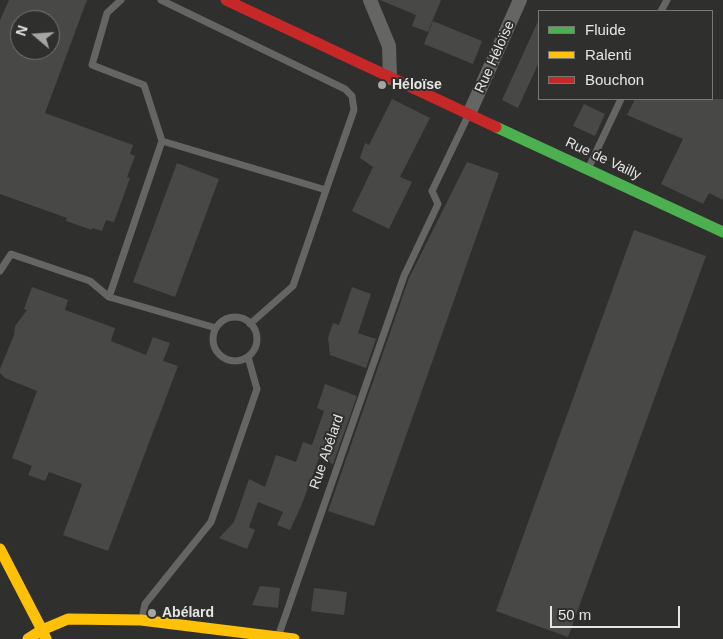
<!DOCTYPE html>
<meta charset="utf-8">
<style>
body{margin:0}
#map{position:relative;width:723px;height:639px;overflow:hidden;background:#2f2f2e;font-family:Arial,sans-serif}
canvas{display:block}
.legend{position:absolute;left:538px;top:10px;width:175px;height:90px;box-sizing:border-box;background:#2f302d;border:1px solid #787876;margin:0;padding:6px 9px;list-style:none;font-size:15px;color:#e5e5e3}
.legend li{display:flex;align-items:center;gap:10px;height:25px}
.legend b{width:25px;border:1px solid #787876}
.north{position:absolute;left:10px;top:10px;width:50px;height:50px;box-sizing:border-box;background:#2f302d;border:1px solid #787876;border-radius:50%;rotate:288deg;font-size:14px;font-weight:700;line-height:20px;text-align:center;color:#e5e5e3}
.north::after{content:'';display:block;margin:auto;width:18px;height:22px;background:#a5a5a4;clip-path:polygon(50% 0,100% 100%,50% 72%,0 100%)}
.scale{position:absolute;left:550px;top:606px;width:130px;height:22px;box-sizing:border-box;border:2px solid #e5e5e3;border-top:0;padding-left:6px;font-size:15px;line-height:18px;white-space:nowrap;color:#e5e5e3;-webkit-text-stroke:4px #2f302d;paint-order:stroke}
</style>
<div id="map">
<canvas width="723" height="639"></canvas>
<ul class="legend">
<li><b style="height:6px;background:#4caf50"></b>Fluide</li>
<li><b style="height:6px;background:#ffc107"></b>Ralenti</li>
<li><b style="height:6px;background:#c62828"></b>Bouchon</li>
</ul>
<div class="north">N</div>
<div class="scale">50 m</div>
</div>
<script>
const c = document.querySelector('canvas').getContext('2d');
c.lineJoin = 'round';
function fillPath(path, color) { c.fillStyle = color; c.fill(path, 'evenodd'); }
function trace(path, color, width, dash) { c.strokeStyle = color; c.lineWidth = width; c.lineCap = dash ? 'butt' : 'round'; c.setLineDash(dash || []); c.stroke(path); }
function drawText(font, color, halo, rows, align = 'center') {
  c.font = font + ' Arial,sans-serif'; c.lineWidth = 4; c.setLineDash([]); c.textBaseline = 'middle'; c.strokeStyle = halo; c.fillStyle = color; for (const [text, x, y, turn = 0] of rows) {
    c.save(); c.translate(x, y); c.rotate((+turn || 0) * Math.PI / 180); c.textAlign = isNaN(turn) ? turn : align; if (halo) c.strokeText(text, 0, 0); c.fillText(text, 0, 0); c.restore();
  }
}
fillPath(new Path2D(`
 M9,0H87L45,113L133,145L130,154L135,156L127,177L130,178L114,222L106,220L102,231L92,228V230L66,221L67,218L0,194V20ZM20,20H50V50H20Z
 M380,0H441L428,32L412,26L416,15Z
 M539,19V62L518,108L502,100Z
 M433,21L482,41L473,64L424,44Z
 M392,99L430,118L400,177L412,182L389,229L352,211L373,167L360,158L365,143L369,145Z
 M635,99H723V200L709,193L703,204L661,184L683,139L627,115Z
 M584,104L605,114L595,136L573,126Z
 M467,162L499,173L374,526L328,511L409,278Z
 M177,163L219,179L175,297L133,282Z
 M634,230L706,256L568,637L496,611Z
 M32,287L68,300L65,310L115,328L111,341L146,355L153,337L170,343L163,361L178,366L108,551L63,535L82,484L49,472L45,481L28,475L32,466L12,458L37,391L5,378L0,373V369L14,335L15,326L27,310L24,309Z
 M352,287L371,294L358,333L376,339L366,368L330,355L328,338L333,323L339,325Z
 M325,384L357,396L333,464L319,458L302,504L290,530L277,525L283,512L258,502L249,527L255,530L247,549L219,538L234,522L249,479L265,487L276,455L296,462L303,442L312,445L324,411L317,408Z
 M260,586L280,588L278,608L252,605Z
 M314,588L347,592L344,615L311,611Z`), '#484847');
trace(new Path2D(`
 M121,0L107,13L92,65L144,85L162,141
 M161,0L345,89L352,96L354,110L326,190
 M661,11L667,0
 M588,169L621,99
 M0,271L11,254L90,281L109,297
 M213 339a22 22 0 1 1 44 0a22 22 0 1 1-44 0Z
 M216,328L109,297L162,141L326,190L293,286L250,324
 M142,619L145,604L211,522L257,389L248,357
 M279,634L404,276L438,204L432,191L468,116`), '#656564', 7);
trace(new Path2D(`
 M370,0L389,46L390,78
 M469,114L520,0`), '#656564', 14);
trace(new Path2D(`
 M496,127L723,232`), '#4caf50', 11);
trace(new Path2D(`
 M0,549L42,630L28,639
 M46,639L42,630L68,619L141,620L294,639`), '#ffc107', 11);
trace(new Path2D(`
 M226,0L496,127`), '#c62828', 11);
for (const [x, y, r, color] of [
 [382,85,5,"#a5a5a4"],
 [152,613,5,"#a5a5a4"]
]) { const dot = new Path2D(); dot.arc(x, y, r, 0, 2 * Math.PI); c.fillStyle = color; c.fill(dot); trace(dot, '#2f302d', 2); }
drawText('14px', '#e5e5e3', '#2f302d', [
 ["Rue Héloïse",495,57,-66],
 ["Rue de Vailly",603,159,25],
 ["Rue Abélard",327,452,-71]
]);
drawText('bold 14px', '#e5e5e3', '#2f302d', [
 ["Héloïse",392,85],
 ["Abélard",162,613]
], 'left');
</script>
